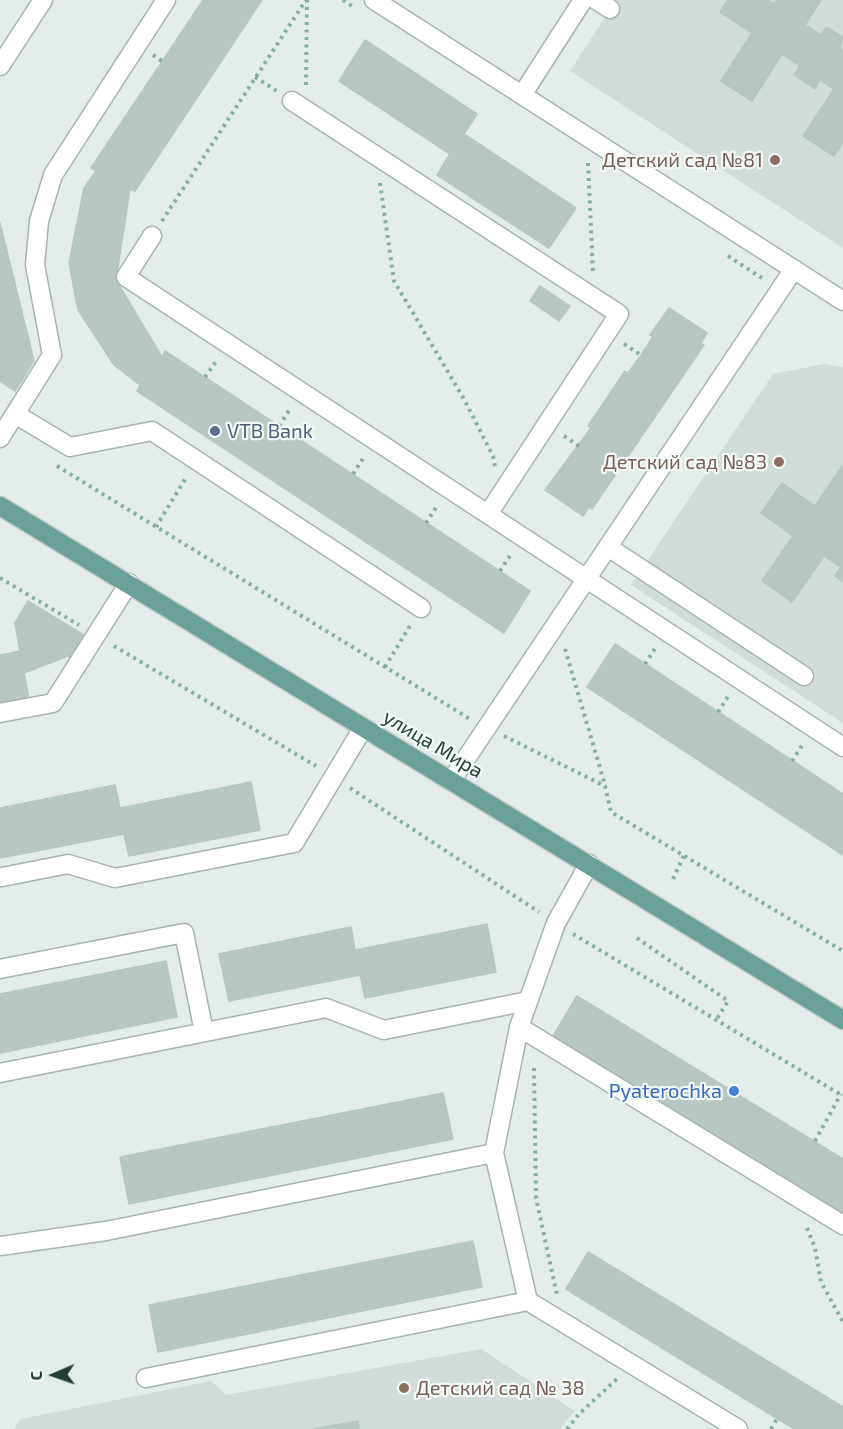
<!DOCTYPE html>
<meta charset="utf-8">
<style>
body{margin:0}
#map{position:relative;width:843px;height:1429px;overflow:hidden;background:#e3ece9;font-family:"Exo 2",sans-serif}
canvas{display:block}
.north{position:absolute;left:24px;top:1345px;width:60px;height:60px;-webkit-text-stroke:4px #f3f9f7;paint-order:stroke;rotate:268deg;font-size:16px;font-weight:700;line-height:24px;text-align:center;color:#233d39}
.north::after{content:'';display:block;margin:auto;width:21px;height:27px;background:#233d39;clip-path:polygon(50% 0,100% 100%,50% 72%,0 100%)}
</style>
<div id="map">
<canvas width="843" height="1429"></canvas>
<div class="north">С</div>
</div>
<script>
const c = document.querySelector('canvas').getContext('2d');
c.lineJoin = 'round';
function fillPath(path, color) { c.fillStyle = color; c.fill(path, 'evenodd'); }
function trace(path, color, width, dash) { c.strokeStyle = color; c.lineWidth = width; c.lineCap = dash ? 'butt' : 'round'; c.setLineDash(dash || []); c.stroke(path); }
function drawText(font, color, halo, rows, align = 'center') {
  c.font = font + ' "Exo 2",sans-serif'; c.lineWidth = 4.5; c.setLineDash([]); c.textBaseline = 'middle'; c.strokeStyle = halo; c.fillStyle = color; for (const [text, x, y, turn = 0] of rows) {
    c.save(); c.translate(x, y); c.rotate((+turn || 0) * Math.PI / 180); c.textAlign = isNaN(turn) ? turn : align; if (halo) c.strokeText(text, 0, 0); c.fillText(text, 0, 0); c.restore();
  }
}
fillPath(new Path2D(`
 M616,0H843V248L570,71Z
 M824,364L843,367V723L631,585L773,374Z
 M481,1349L575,1411L560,1429H14L21,1419L211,1381L226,1395Z`), '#d1dcd8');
const building = new Path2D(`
 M203,0H262L135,191L130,189L116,280L162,357L165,351L530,591L504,633L137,391L140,385L114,365L78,310L69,263L84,188L96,171L91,168Z
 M728,0H768L774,4L777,0H821L805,25L821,35L826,27L843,37L840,49L843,51V142L834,156L803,136L834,89L820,80L815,89L794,75L800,66L782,54L752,101L721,81L752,33L720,12Z
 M365,40L477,114L464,134L576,208L549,248L437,175L450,154L339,81Z
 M0,223L34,361L15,391L0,381Z
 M540,286L570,306L559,321L530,301Z
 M669,308L707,333L701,343L704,345L592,509L589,507L583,516L545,490L591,428L588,426L625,371L628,373L641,355L653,337L650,335Z
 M843,465V582L835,576L841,567L824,556L792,602L762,581L793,536L761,513L782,483L815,506Z
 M28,601L82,634L68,656L24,673L15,623Z
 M82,634L88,638L75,660L68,656Z
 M615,644L843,794V855L587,687Z
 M20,651L29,699L0,705V655Z
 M251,782L260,830L129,856L124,834L0,858V808L115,785L120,808Z
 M487,924L496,972L365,998L360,975L229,1001L219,954L351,927L355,950Z
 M166,961L177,1017L0,1053V994Z
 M577,996L843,1159V1213L553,1036Z
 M443,1093L453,1139L129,1204L120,1157Z
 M473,1241L482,1287L158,1352L149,1305Z
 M588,1252L843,1407V1429H794L566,1289Z
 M358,1421L359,1429H313Z`);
fillPath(building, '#b8c7c2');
trace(building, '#b6c6c1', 1.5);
const minor = new Path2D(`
 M374,0L522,95
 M583,0L522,95L843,301
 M596,0L610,9
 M0,66L43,0
 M292,101L619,314L488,514
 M152,236L126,277L843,747
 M15,414L70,447L152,431L421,608
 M0,438L52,355L35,265L39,221L53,175L166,0
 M608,547L804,676
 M0,713L53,703L129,583
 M451,781L794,269
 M589,864L556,923L519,1027L494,1153L528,1301L738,1429
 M2,877L68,864L115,878L294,843L363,728
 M0,969L184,933L204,1032
 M519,1027L843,1225
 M0,1073L326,1008L384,1030L528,1001
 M0,1246L106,1231L494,1153
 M146,1378L528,1301`);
const major = new Path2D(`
 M0,506L843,1020`);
trace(minor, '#a6b4b1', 21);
trace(major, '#c1c9c8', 21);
trace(new Path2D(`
 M343,0L355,8
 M153,55L162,61
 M255,77L277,91
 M306,85L307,0
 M588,163L593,273
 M380,183L394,281L464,399L493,456L495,466
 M162,221L306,0
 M728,256L765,280
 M624,344L641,355
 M205,377L217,360
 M279,426L290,409
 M564,436L579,446
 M57,466L470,719
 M353,474L364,457
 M426,523L437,506
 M156,527L187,476
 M500,571L511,554
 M0,578L79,625
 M114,646L316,766
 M565,649L605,785
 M645,664L656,647
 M385,667L411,624
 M718,712L729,695
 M504,736L605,786L611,812L843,951
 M792,761L803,744
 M350,788L539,912
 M673,879L684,855
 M573,934L843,1096
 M637,938L728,1001L716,1020
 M534,1068L536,1198L557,1295
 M815,1141L841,1094
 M807,1228L815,1248L821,1282L843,1322
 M567,1429L580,1413L617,1379
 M771,1429L777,1419`), '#85aea6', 4, [3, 4.5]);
trace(minor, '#fff', 18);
trace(major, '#69a098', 18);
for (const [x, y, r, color] of [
 [775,160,6,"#8d6e63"],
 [215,431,6,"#5c6f8a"],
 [779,462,6,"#8d6e63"],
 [734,1091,6,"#3f7fe0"],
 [404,1388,6,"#8d6e63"]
]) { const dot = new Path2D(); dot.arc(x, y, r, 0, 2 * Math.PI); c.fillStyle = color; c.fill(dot); trace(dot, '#f3f9f7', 2); }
drawText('20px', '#785e54', '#f3f9f7', [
 ["Детский сад №81",763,160],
 ["Детский сад №83",767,462],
 ["Детский сад № 38",416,1388,"left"]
], 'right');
drawText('20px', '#4e5e75', '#f3f9f7', [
 ["VTB Bank",227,431]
], 'left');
drawText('20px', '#233d39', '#f3f9f7', [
 ["улица Мира",433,744,31]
]);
drawText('20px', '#366cbe', '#f3f9f7', [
 ["Pyaterochka",722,1091]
], 'right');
</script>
